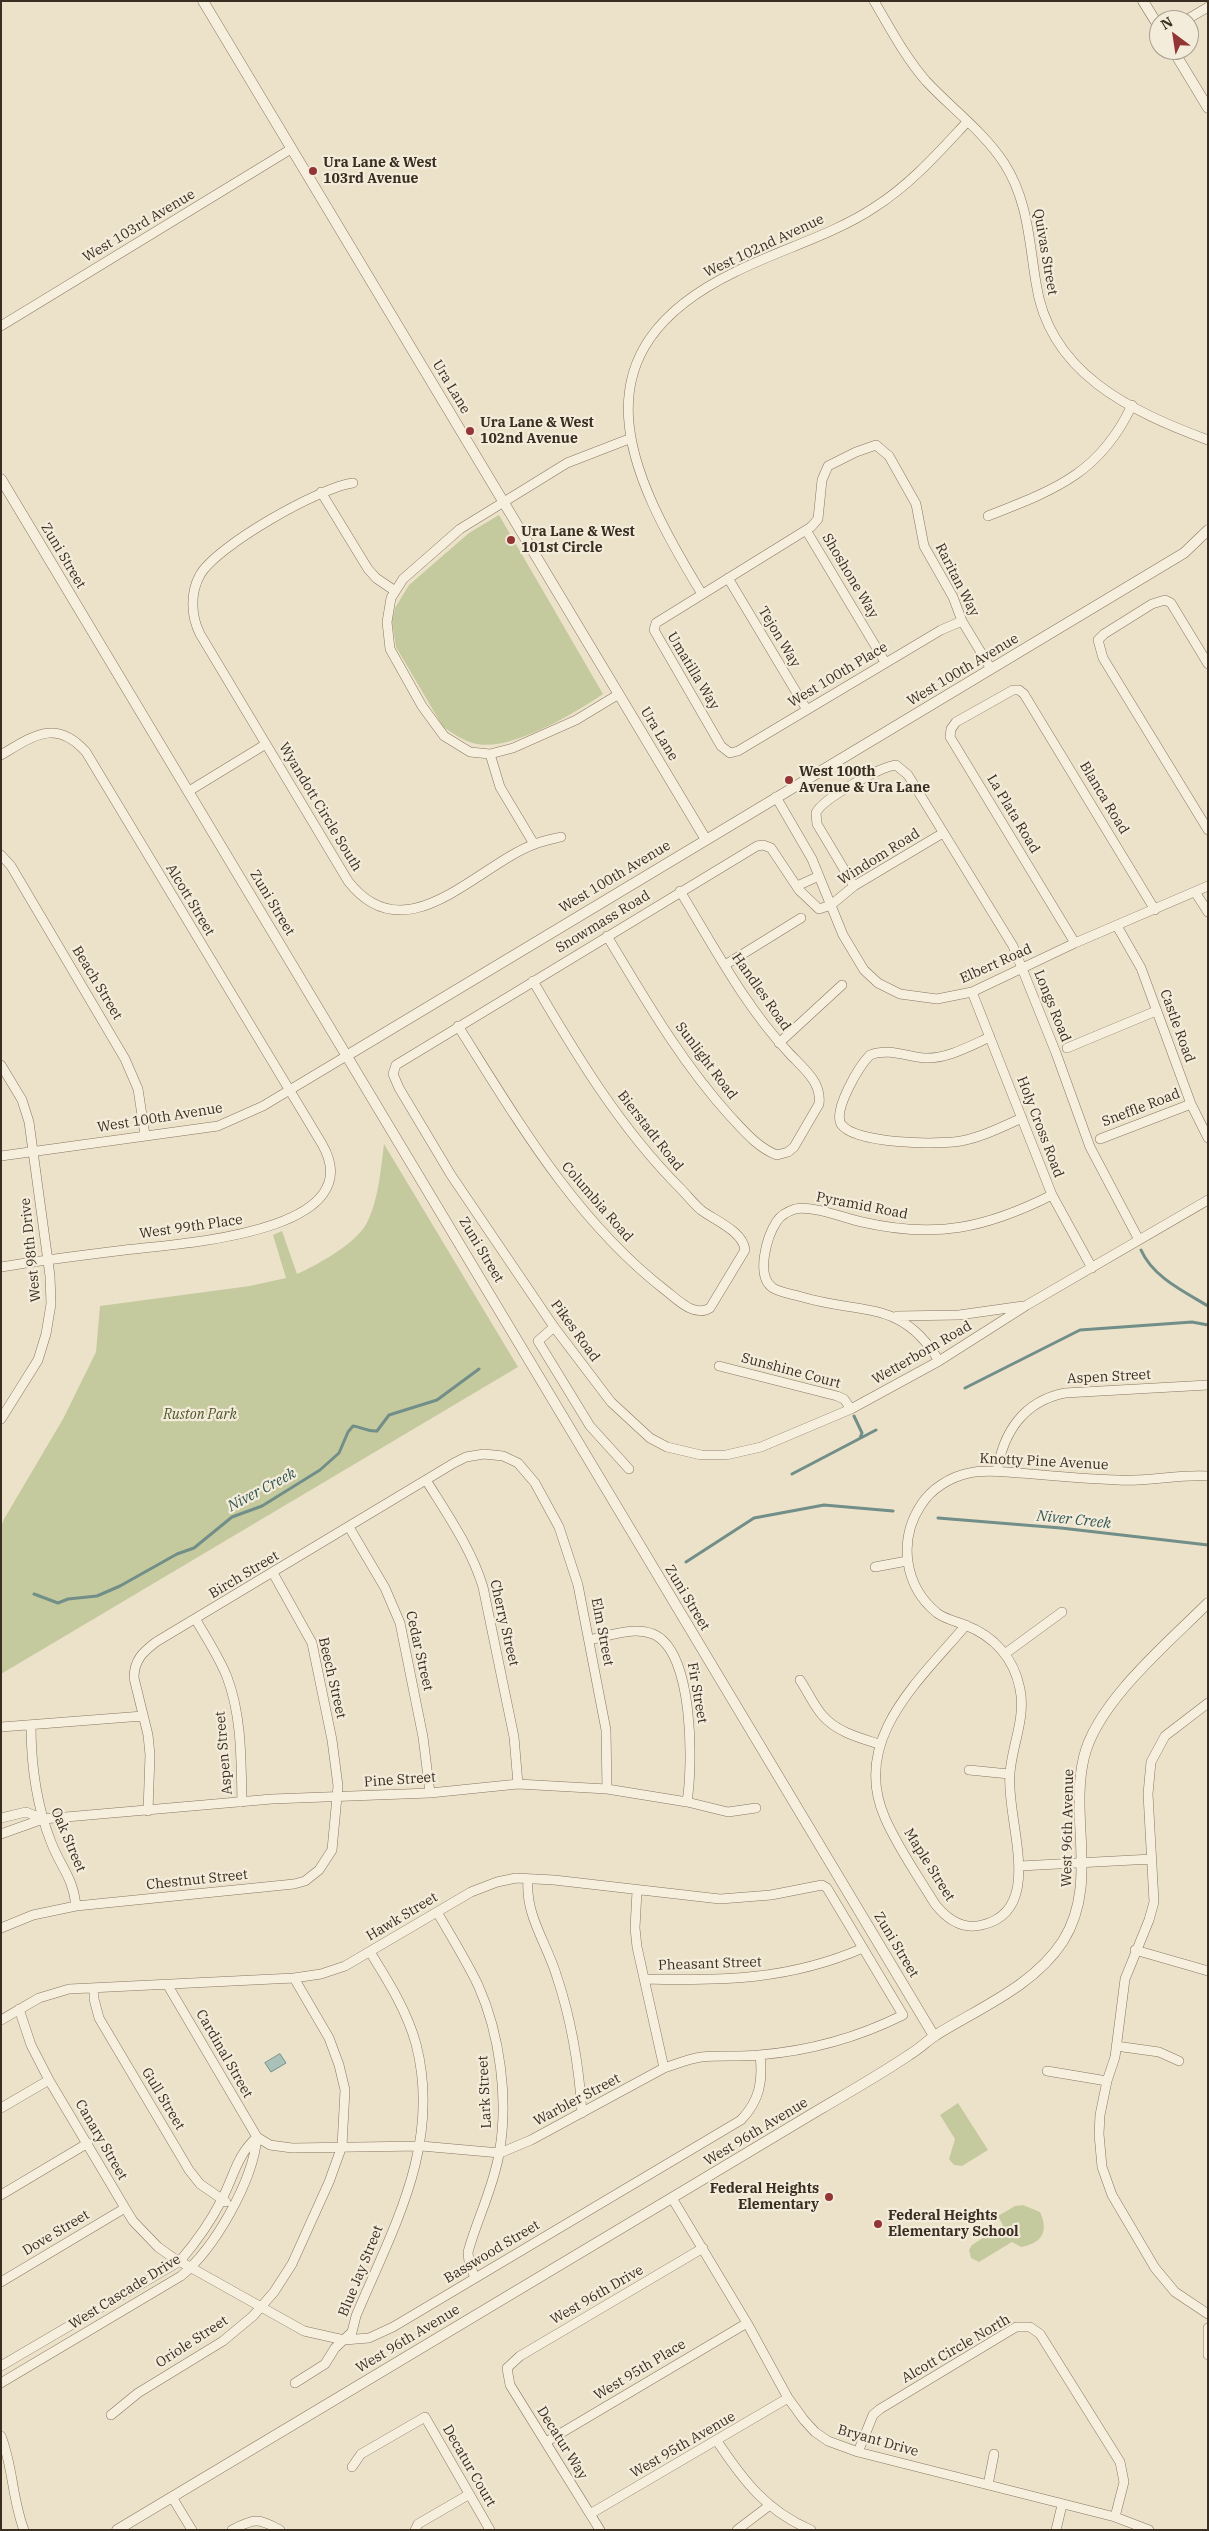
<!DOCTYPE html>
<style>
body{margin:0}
#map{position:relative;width:1209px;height:2531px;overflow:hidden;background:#ece2ca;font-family:"IBM Plex Serif",serif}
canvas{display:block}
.frame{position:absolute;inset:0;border:2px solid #3a2d22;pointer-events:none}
.north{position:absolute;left:1149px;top:10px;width:50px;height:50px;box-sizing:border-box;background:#f4ecda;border:1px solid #aaa090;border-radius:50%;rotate:329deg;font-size:14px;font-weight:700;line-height:20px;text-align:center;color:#3a2d22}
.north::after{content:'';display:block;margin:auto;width:18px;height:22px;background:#933435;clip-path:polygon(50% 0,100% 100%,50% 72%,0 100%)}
</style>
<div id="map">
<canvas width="1209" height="2531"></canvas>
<div class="frame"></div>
<div class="north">N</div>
</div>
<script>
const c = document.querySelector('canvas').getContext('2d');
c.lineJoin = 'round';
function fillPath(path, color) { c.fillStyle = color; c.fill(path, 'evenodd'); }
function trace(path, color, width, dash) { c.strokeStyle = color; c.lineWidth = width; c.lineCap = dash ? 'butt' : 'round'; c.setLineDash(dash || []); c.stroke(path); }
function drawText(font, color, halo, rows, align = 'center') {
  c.font = font + ' "IBM Plex Serif",serif'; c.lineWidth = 4.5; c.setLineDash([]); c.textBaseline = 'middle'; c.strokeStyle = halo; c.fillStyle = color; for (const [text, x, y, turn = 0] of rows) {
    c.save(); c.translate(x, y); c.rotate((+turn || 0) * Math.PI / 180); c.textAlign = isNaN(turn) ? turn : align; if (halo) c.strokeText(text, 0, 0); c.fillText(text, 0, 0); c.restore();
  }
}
fillPath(new Path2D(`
 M499,515L603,694C575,713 512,751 477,744C465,742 454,734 443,727L396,647L392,621L395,608L409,585L469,533Z
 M384,1144L518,1367L1,1674V1527L4,1519L63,1419L96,1352L100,1306L250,1286L286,1278L273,1235L282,1231L297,1274C317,1265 353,1245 365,1226C378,1205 381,1168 384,1144Z
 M958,2103L988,2150L962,2166L954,2165L949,2159L955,2139L940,2115Z
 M1023,2205L1040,2212C1049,2232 1042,2243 1021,2247L1012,2242L979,2262L971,2258L969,2250L972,2245L1003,2225L998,2216L1015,2206Z`), '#c5ca9e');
const water = new Path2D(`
 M280,2054L286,2063L271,2072L265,2063Z`);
fillPath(water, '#aac1ba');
trace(water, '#718f88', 1);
trace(new Path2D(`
 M1141,1250C1153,1277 1183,1291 1208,1306
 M965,1388L1080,1330L1192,1322L1208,1325
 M854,1416L862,1433L860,1438
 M792,1474L876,1430
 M938,1518L1061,1528L1208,1545
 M686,1562L754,1518L824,1505L893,1511
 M34,1594L58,1603L68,1599L97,1596L120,1586L177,1554L194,1548L232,1517L262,1506L320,1470L339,1453L348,1432L353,1426C362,1427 368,1432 377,1431L389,1415L437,1400L479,1369`), '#718f88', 3);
const minor = new Path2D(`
 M874,1C890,28 905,57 926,81C951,108 983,131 1004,163C1028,200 1029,241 1036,283C1049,373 1130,411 1208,440
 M1186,20L1208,7
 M1,326L291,149
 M353,483C320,487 216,546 200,575C190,593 191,616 200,634L348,881C406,956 477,865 535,844C543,841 553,839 561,837
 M321,492L368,569L376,578L395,591
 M988,516C1054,490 1100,474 1132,405
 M806,530L885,662
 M728,578L807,710
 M702,594C627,471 570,352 735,272C781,249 833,235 875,207C911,184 938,153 967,122
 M962,621L941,630L738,751L730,753L721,746L654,630L656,623L811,527L818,519L822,480L828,466L856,452L876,445L889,456L916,504L924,546L953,597L962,621L991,669
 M1208,664L1171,603L1165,600L1152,604L1104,634L1098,640L1103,658L1208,830
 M619,694L576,720L513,748L490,754L470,752L444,736L422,706L390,649L387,622L391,598L403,579L460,529L567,463L629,439
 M490,754L500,787L534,844
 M1,755C33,736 56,718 86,752L322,1144C374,1234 173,1244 125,1250C84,1255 43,1260 1,1267
 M189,791L266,744
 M776,797L812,859L843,935L864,970L878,983L900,994L937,999L972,992L1075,943L1208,886
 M943,833L854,886L831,905L819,909L799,890L771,848L763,845L757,846L396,1065L393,1074L399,1088L451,1175L554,1327L611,1402L650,1438L667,1447L701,1455H726L761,1447L851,1409L939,1361L1027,1305L1208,1200
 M1,855L11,866L125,1059L138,1089L145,1135
 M797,886L819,876
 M854,886L817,824L816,813C822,799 880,767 896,765L908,775L1013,946L1056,1053L1090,1147L1139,1240
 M1195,892L1208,912
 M1117,926L1141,968L1191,1104L1208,1138
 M607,936C645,999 681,1062 730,1116C744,1131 758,1148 777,1155L788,1152L794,1147L819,1104C822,1082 803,1068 789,1053C745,1006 714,947 680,891
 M1075,943L950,737L951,729L956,722L1013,690H1019L1024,694L1155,910
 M725,965L801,918
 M972,992L1052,1195L1092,1268
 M458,1026C518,1121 575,1220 665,1290C677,1299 694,1318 710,1308L742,1255L745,1250C743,1231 714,1220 701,1210C693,1203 687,1195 680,1188C620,1128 575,1053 533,981
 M990,1037C970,1046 947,1059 924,1058C906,1056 887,1048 870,1055C859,1066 833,1110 841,1124C854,1144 938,1145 961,1141C982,1137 1002,1127 1022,1118
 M779,1043L842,985
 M1067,1048L1156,1011
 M1,1065L22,1100L29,1122L50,1276L51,1304L46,1334L38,1360L1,1419
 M1100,1139L1191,1104
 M1,1156L218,1126L263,1106L348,1055
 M897,1316L959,1315L1023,1306
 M554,1327L538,1341L590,1426L629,1469
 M939,1361C902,1299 863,1315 802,1297C793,1294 781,1293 773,1288C755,1276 767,1236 777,1221C781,1215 789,1211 795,1209C812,1205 844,1218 862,1222C936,1239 986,1228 1052,1195
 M719,1366L837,1396L844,1399L851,1409
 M997,1472C1003,1432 1024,1401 1065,1393L1208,1385
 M426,1480C447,1514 471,1548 483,1587L514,1737L518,1784
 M349,1527L385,1588L400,1623L423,1737L430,1793
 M875,1567L907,1561
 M196,1620C207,1639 219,1657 227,1677C242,1716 241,1761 242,1802
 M966,1625C920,1680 850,1739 885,1818C898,1848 918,1876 935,1904C946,1918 962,1930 982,1925C1047,1910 1005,1819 1010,1773C1012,1745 1026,1718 1020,1689C1014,1658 994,1636 965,1625C955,1621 945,1619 937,1613C904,1586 898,1540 921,1505C931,1489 950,1477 969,1473C985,1469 1004,1472 1020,1473C1053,1476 1085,1479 1118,1480C1148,1482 1178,1474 1208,1476
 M589,1640C609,1636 633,1626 653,1634C694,1651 693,1764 687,1802
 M1006,1653L1062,1612
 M800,1680C808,1692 814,1706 823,1716C837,1732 860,1738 879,1744
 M1208,1703L1165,1736L1151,1762L1148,1794L1154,1902L1149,1920L1125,1979L1115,2057L1107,2081L1100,2115L1099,2134L1102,2167L1112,2195L1155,2268L1175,2292L1208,2314
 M31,1725C31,1766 36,1804 51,1842C61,1868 73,1877 76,1906
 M1,1727L143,1716
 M969,1770L1009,1774
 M148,1811L150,1755L148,1735L134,1678C134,1660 143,1652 156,1642L454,1463L466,1457L484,1454L503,1456L518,1463L535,1483L559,1527L578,1585L606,1730L607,1789
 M1,1818L26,1812L43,1819
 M1,1834L43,1819L272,1799L430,1793L518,1784L607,1789L687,1802L728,1812L756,1808
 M1020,1866L1152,1859
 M528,1879C525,1916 547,1943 557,1977C572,2022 579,2066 582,2113
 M637,1891L635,1928L637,1947L664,2068
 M437,1912C451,1936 466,1960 478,1985C500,2034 509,2100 499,2154C493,2189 477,2219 468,2252L469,2262L475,2278
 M1,1928L33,1915L76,1906L294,1884L305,1881L319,1870L332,1850L338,1786L332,1740L312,1643L273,1573
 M1135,1950L1208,1971
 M644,1979C722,1981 790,1980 863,1948
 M94,1989V1999L99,2018L189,2170L200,2184L226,2202
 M19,2009L31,2045L49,2080L125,2208L133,2221L158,2247L172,2257L304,2331L344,2340L369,2338L393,2327L741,2120C760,2100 763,2081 760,2055
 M1,2020L39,1998L69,1989L294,1978L321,1974L345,1966L471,1892L497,1882L516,1878L554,1880L720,1899L771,1895L822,1885L827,1888L903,2015C859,2037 808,2051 759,2055C740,2057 720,2055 701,2057C688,2059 677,2064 664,2068L531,2140L500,2153L421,2146L292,2148L270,2145L257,2137L167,1984
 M1116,2046L1159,2052L1179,2061
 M1047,2071L1107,2081
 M1,2108L49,2080
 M1,2195L88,2143
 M672,2198L747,2323L788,2398L804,2420L815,2432L828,2441L858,2452L1115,2517L1149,2530
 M1,2282L125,2208
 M1208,2328V2355
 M1,2366L180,2261C196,2242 210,2223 221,2201C234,2177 236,2156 257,2137
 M1,2383L181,2276C215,2248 253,2181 257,2137
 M295,2383L325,2364L335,2348L352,2332L356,2316C393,2228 442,2144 416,2044C407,2011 388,1981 370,1952
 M111,2415L138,2393L223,2341L253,2316L274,2292L292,2264L329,2182L342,2146L345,2090L339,2065L329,2038L294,1978
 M1,2436C13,2466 12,2499 24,2530
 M717,2441C743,2480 766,2511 811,2530
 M546,2442L747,2323
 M858,2452L873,2415L880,2409L1016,2327H1030L1040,2334L1120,2462L1124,2482L1115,2517
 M352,2467L361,2454L425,2417L490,2530
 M988,2485L994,2454
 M172,2497L192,2530
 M590,2514L788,2398
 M232,2530C254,2518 259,2518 280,2530
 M415,2530L418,2524L468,2495
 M600,2530L510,2385L507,2368L520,2356L703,2248
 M737,2530L770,2505
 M1056,2530L1062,2505`);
const tertiary = new Path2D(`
 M203,1L705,838
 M1143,1L1159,27
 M1173,50L1208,108
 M1,479L934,2036
 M348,1055L1184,553L1208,530
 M117,2530L822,2108C851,2091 881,2074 909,2055C919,2049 927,2041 936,2035C979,2008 1034,1986 1063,1941C1099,1884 1069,1818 1084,1757C1097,1702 1168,1643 1208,1603`);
trace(minor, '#887560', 10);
trace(tertiary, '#887560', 11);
trace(minor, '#f7efdd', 9);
trace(tertiary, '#f7efdd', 10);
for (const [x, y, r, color] of [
 [313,171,5,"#933435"],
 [470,431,5,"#933435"],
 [511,540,5,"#933435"],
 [789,780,5,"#933435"],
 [829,2197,5,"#933435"],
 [878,2224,5,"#933435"]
]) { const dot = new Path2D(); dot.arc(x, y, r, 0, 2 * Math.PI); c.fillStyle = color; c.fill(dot); trace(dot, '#f4ecda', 2); }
drawText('bold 14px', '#3a2d22', '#f4ecda', [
 ["Ura Lane & West",323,163],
 ["103rd Avenue",323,179],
 ["Ura Lane & West",480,423],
 ["102nd Avenue",480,439],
 ["Ura Lane & West",521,532],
 ["101st Circle",521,548],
 ["West 100th",799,772],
 ["Avenue & Ura Lane",799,788],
 ["Federal Heights",819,2189,"right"],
 ["Elementary",819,2205,"right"],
 ["Federal Heights",888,2216],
 ["Elementary School",888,2232]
], 'left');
drawText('14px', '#3a2d22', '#f4ecda', [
 ["West 103rd Avenue",139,226,-31],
 ["West 102nd Avenue",764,246,-25],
 ["Quivas Street",1045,252,80],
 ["Ura Lane",451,387,59],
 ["Zuni Street",63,556,59],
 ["Shoshone Way",850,576,59],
 ["Raritan Way",957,580,63],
 ["Tejon Way",779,637,59],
 ["West 100th Avenue",963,670,-31],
 ["Umatilla Way",693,671,59],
 ["West 100th Place",838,675,-31],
 ["Ura Lane",659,734,59],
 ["Blanca Road",1104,798,59],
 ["Wyandott Circle South",320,807,59],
 ["La Plata Road",1013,814,59],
 ["Windom Road",879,857,-32],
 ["West 100th Avenue",615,877,-31],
 ["Alcott Street",190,900,59],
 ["Zuni Street",272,903,59],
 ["Snowmass Road",603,922,-31],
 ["Elbert Road",996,964,-24],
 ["Beach Street",97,983,59],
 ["Handles Road",761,992,55],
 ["Longs Road",1052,1006,68],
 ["Castle Road",1177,1026,70],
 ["Sunlight Road",706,1061,53],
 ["Sneffle Road",1141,1108,-21],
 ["West 100th Avenue",160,1118,-9],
 ["Holy Cross Road",1040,1127,69],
 ["Bierstadt Road",650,1131,52],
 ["Columbia Road",597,1202,49],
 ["Pyramid Road",862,1206,11],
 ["West 99th Place",191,1227,-8],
 ["West 98th Drive",31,1250,-96],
 ["Zuni Street",481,1250,59],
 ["Pikes Road",575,1331,54],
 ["Wetterborn Road",922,1353,-30],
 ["Sunshine Court",791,1371,15],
 ["Aspen Street",1109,1377,-3],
 ["Knotty Pine Avenue",1044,1462,3],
 ["Birch Street",244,1575,-31],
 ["Zuni Street",687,1598,59],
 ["Cherry Street",504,1623,77],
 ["Elm Street",602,1632,79],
 ["Cedar Street",419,1651,77],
 ["Beech Street",332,1678,77],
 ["Fir Street",697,1693,80],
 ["Aspen Street",224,1753,-95],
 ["Pine Street",400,1780,-4],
 ["West 96th Avenue",1068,1828,-89],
 ["Oak Street",68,1840,67],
 ["Maple Street",929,1865,58],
 ["Chestnut Street",197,1880,-6],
 ["Hawk Street",402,1917,-31],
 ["Zuni Street",896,1945,59],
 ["Pheasant Street",710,1964,-2],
 ["Cardinal Street",224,2054,60],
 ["Lark Street",485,2092,-93],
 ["Gull Street",163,2099,59],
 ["Warbler Street",577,2100,-28],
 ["West 96th Avenue",756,2132,-31],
 ["Canary Street",101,2140,60],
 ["Dove Street",56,2233,-31],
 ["Basswood Street",492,2252,-31],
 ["Blue Jay Street",361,2271,-68],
 ["West Cascade Drive",125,2292,-32],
 ["West 96th Drive",597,2295,-30],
 ["West 96th Avenue",408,2339,-31],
 ["Oriole Street",192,2342,-33],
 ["Alcott Circle North",956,2349,-30],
 ["West 95th Place",640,2370,-31],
 ["Bryant Drive",878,2441,16],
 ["Decatur Way",562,2443,58],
 ["West 95th Avenue",683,2445,-30],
 ["Decatur Court",469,2466,60]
]);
drawText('italic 14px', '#4a552a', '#f4ecda', [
 ["Ruston Park",200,1415]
]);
drawText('italic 15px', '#325855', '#f4ecda', [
 ["Niver Creek",262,1490,-28],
 ["Niver Creek",1074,1520,6]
]);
</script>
